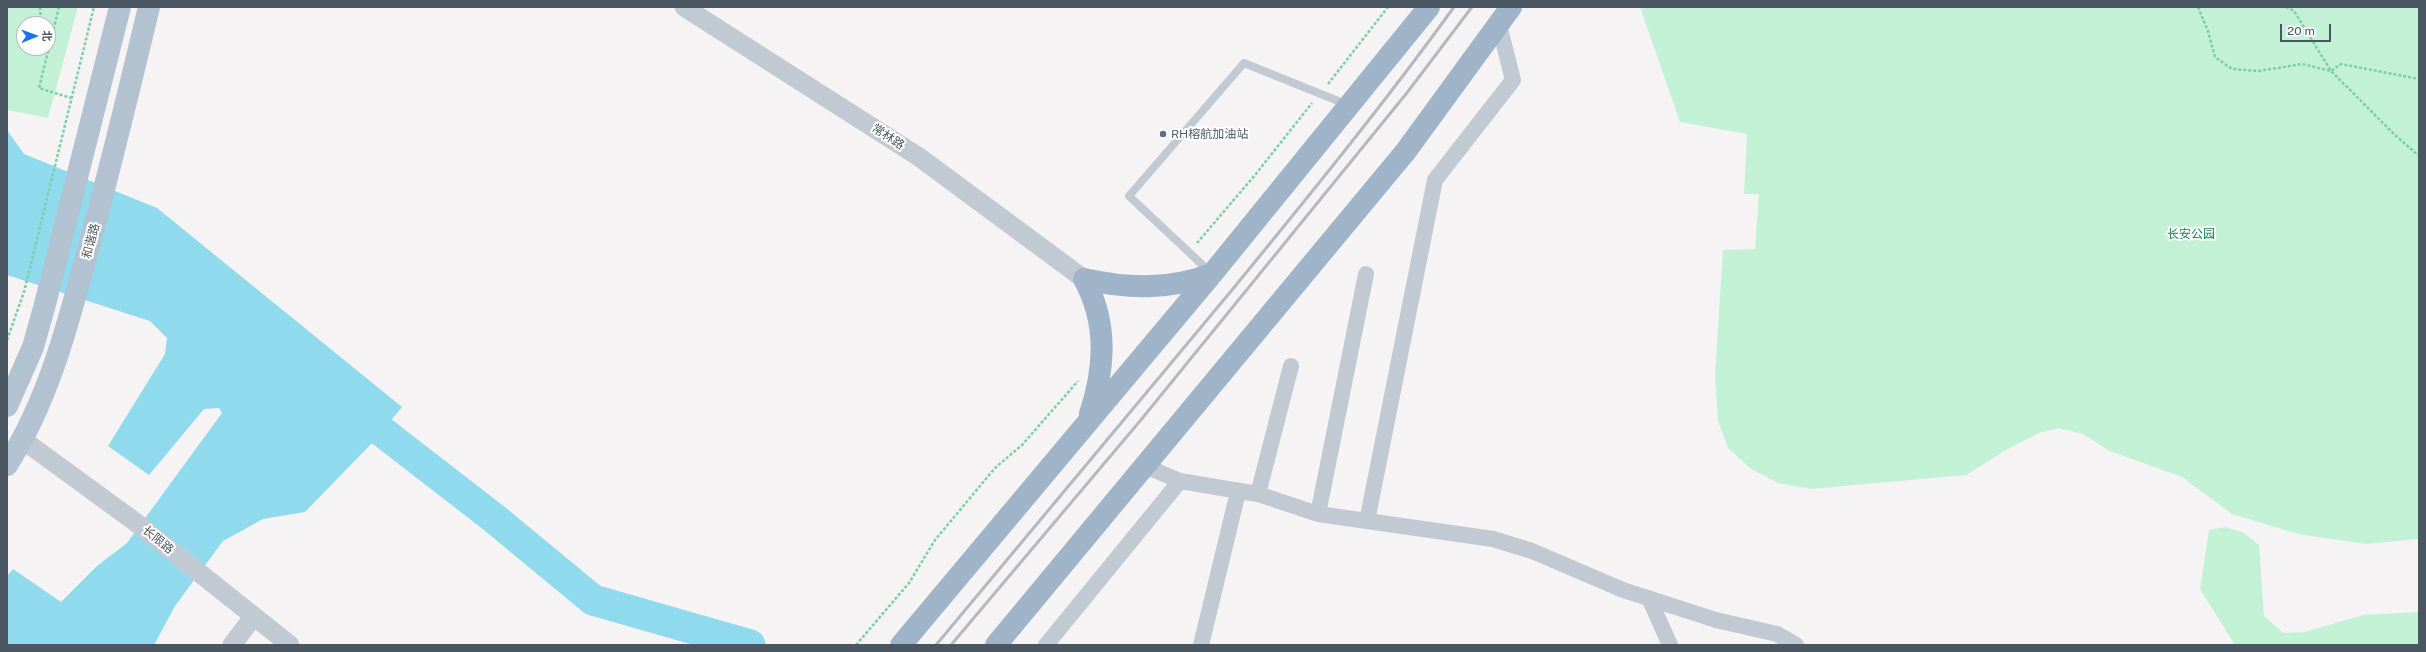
<!DOCTYPE html>
<meta charset="utf-8">
<style>
body{margin:0}
#map{position:relative;width:2426px;height:652px;overflow:hidden;background:#f5f3f3;font-family:"Public Sans","Noto Sans SC",sans-serif}
canvas{display:block}
.frame{position:absolute;inset:0;border:8px solid #4a5661;pointer-events:none}
.north{position:absolute;left:16px;top:16px;width:40px;height:40px;box-sizing:border-box;background:#fff;border:1px solid #b7bbc0;border-radius:50%;rotate:89deg;font-size:11px;font-weight:700;line-height:16px;text-align:center;color:#4a5661}
.north::after{content:'';display:block;margin:auto;width:14px;height:18px;background:#1a73e8;clip-path:polygon(50% 0,100% 100%,50% 72%,0 100%)}
.scale{position:absolute;left:2280px;top:24px;width:51px;height:18px;box-sizing:border-box;border:2px solid #4a5661;border-top:0;padding-left:5px;font-size:12px;line-height:14px;white-space:nowrap;color:#4a5661;-webkit-text-stroke:3px #fff;paint-order:stroke}
</style>
<div id="map">
<canvas width="2426" height="652"></canvas>
<div class="frame"></div>
<div class="north">北</div>
<div class="scale">20 m</div>
</div>
<script>
const c = document.querySelector('canvas').getContext('2d');
c.lineJoin = 'round';
function fillPath(path, color) { c.fillStyle = color; c.fill(path, 'evenodd'); }
function trace(path, color, width, dash) { c.strokeStyle = color; c.lineWidth = width; c.lineCap = dash ? 'butt' : 'round'; c.setLineDash(dash || []); c.stroke(path); }
function drawText(font, color, halo, rows, align = 'center') {
  c.font = font + ' "Public Sans","Noto Sans SC",sans-serif'; c.lineWidth = 4; c.setLineDash([]); c.textBaseline = 'middle'; c.strokeStyle = halo; c.fillStyle = color; for (const [text, x, y, turn = 0] of rows) {
    c.save(); c.translate(x, y); c.rotate((+turn || 0) * Math.PI / 180); c.textAlign = isNaN(turn) ? turn : align; if (halo) c.strokeText(text, 0, 0); c.fillText(text, 0, 0); c.restore();
  }
}
fillPath(new Path2D(`
 M7,7H78L48,118L7,110ZM24,24H48V48H24Z
 M1640,7H2419V539L2366,544L2298,534L2232,514L2182,477L2110,451L2083,434L2059,428L2039,433L2011,447L1966,475L1810,489L1778,483L1750,468L1728,448L1718,421L1715,376L1723,250L1755,249L1759,194H1744L1747,134L1680,122Z
 M2226,527L2244,533L2259,545L2264,616L2283,633L2305,632L2363,615L2419,612V645H2235L2200,589L2209,530Z`), '#c3f1d5');
fillPath(new Path2D(`
 M7,130L24,154L157,208L402,407L375,440L305,512L263,519L223,541L175,606L154,645H7V576L13,569L61,602L97,566L127,543L222,413L219,408L204,409L149,475L108,446L165,354L167,338L150,321L7,275Z`), '#90daee');
trace(new Path2D(`
 M349,406L495,519L593,600L750,645`), '#90daee', 31);
trace(new Path2D(`
 M40,7L41,24
 M59,7L39,88L71,98
 M2198,7L2208,31L2215,57L2232,69L2259,71L2302,64L2331,71L2395,135L2419,156
 M2286,7L2294,11L2331,71L2341,64L2419,79
 M48,35L52,37
 M1328,84L1388,7
 M1197,243L1255,175L1312,103
 M7,340L24,292L94,7
 M856,645L909,583L935,540L995,468L1022,445L1078,381`), '#7ad0a6', 2.5, [3, 2]);
trace(new Path2D(`
 M1210,272L1129,196L1244,63L1348,105`), '#c1cad2', 8);
trace(new Path2D(`
 M1145,466L1180,481L1258,494L1318,514L1493,539L1532,551L1623,590L1716,620L1777,634L1796,645
 M1258,494L1291,366
 M1318,514L1366,274
 M1367,521L1435,180L1513,80L1499,25
 M1649,598L1670,645
 M1046,645L1180,481
 M1201,645L1238,492`), '#c1cad2', 16);
trace(new Path2D(`
 M684,7L919,157L1084,279
 M23,440L138,524L290,645
 M232,645L254,616`), '#c1cad2', 19);
trace(new Path2D(`
 M7,406L33,347L44,308L120,7
 M7,465C47,403 67,328 86,257C109,174 129,90 149,7`), '#b3c2d1', 22);
trace(new Path2D(`
 M1084,279C1108,323 1105,368 1090,414
 M1084,279C1129,289 1168,290 1212,274
 M901,645L1212,274L1429,7
 M996,645L1406,151L1511,7`), '#9fb4c9', 22);
trace(new Path2D(`
 M936,645C1035,527 1134,409 1232,290C1308,197 1384,104 1454,7
 M951,645L1140,421L1406,94L1472,7`), '#b5b8bd', 3);
for (const [x, y, r, color] of [
 [1163,134,4,"#5c6f8a"]
]) { const dot = new Path2D(); dot.arc(x, y, r, 0, 2 * Math.PI); c.fillStyle = color; c.fill(dot); trace(dot, '#fff', 1.5); }
drawText('12px', '#4e5e75', '#fff', [
 ["RH榕航加油站",1171,134]
], 'left');
drawText('12px', '#4a5661', '#fff', [
 ["常林路",888,137,33],
 ["和谐路",91,241,-75],
 ["长限路",158,540,39]
]);
drawText('12px', '#17864f', '#fff', [
 ["长安公园",2191,234]
]);
</script>
